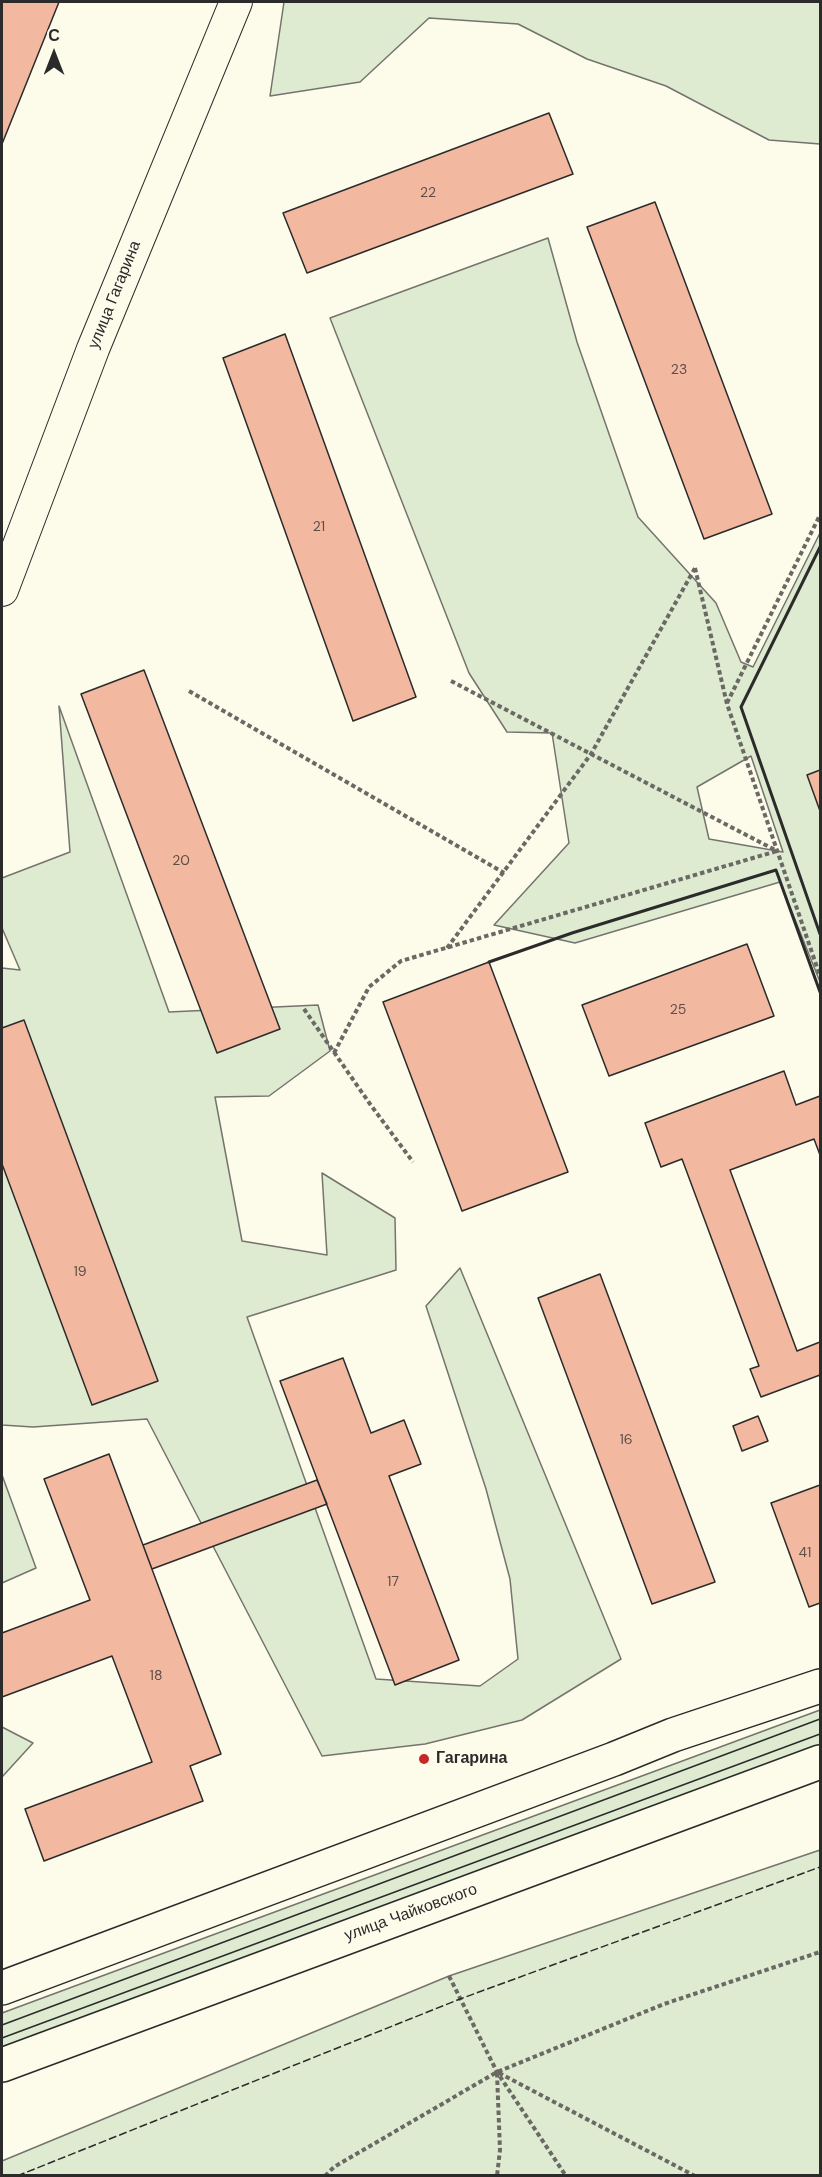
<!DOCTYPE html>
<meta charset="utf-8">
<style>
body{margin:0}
#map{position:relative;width:822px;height:2177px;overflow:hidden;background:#fdfbea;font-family:"DM Sans",sans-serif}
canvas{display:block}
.frame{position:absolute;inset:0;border:3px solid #2b2b2b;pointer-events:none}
.north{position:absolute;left:24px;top:24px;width:60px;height:60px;-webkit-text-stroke:4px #fdfbea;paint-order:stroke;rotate:0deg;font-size:16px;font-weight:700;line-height:24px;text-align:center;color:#2b2b2b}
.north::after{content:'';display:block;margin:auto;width:21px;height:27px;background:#2b2b2b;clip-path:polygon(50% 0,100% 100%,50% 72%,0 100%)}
</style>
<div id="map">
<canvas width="822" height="2177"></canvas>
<div class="frame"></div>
<div class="north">С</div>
</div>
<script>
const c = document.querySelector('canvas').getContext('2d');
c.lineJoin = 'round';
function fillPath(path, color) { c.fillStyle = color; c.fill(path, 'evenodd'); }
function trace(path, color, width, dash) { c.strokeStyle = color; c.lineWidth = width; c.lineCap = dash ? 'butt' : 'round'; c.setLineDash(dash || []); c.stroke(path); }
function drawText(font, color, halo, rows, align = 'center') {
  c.font = font + ' "DM Sans",sans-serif'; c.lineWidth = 4.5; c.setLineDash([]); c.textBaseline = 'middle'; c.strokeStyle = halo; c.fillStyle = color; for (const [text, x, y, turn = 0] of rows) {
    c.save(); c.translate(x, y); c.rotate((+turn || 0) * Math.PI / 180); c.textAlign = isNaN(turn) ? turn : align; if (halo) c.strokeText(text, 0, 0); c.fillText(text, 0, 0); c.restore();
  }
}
const green = new Path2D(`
 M284,2H820V144L769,140L666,86L587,59L518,24L429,18L360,82L270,96Z
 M548,238L577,342L638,517L716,603L741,662L753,667L820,533V982L780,882L575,943L494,925L569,843L552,733L507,732L469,673L330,318ZM751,756L783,852L709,839L697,787Z
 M59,706L169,1012L318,1005L330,1051L269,1096L215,1097L242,1241L327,1255L322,1173L395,1218L396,1270L247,1317L376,1679L480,1686L518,1659L510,1579L486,1489L426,1306L460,1268L621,1659L522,1720L425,1744L322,1756L147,1419L33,1427L2,1425V968L20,970L2,928V878L70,852Z
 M2,1475L36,1568L2,1583Z
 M820,1710V1745L2,2050V2013Z
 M2,1727L33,1743L2,1777Z
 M820,1850V2175H2V2161L449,1976Z`);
fillPath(green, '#deebd1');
trace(green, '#74746e', 1.5);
const building = new Path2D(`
 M2,2H59L2,144Z
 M549,113L573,174L307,273L283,213Z
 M655,202L772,514L704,539L587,227Z
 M285,334L416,697L353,721L223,358Z
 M144,670L280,1029L217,1053L81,694Z
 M820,770V811L807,775Z
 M747,944L774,1016L609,1076L582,1005Z
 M489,962L568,1172L462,1211L383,1002Z
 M24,1020L158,1381L92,1405L2,1164V1028Z
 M784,1071L796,1105L820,1096V1155L814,1139L730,1170L797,1351L820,1342V1375L761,1397L750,1369L759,1366L682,1159L661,1167L645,1123Z
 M600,1274L715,1582L652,1604L538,1298Z
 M343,1358L371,1433L404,1420L421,1464L389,1476L459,1660L395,1685L280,1381Z
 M758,1416L768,1441L742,1451L733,1426Z
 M109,1454L221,1754L190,1766L203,1801L44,1861L25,1809L152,1762L112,1656L2,1697V1633L90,1600L44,1479Z
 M317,1480L327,1504L152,1569L143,1545Z
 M820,1485V1603L809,1607L771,1503Z`);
fillPath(building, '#f2b8a0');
trace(building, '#2b2b2b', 1.5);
const minor = new Path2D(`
 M2,590L93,349L236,2`);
const secondary = new Path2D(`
 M2,1988L614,1759L673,1735L820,1686
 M2,2065L820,1762`);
trace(minor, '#2b2b2b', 34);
trace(secondary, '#2b2b2b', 36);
trace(new Path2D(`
 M695,568L727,704L820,976
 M451,681L777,851
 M189,691L504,873
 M727,703L820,515
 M447,948L591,754L695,568
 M304,1009L370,1104L413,1162
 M334,1053L369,987L401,961L777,851
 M449,1976L497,2072L566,2176
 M497,2073L500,2150L497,2176
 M499,2073L695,2176
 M325,2176L334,2167L497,2072L664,2004L820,1952`), '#6a6964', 4, [4.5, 3]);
trace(minor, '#fdfbea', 32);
trace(secondary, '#fdfbea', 33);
trace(new Path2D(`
 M2,2025L820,1719
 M2,2038L820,1734`), '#2b2b2b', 1.5);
trace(new Path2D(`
 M17,2176L460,1999L820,1867`), '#2b2b2b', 1.5, [8, 3]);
trace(new Path2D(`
 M820,547L741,707L820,934
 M489,962L572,933L776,870L820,992`), '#2b2b2b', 3);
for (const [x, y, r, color] of [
 [424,1759,6,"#c62828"]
]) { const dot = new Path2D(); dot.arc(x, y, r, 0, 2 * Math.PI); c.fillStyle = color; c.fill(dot); trace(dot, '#fdfbea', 2); }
drawText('14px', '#5d4e48', null, [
 ["22",428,193],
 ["23",679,370],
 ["21",319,527],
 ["20",181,861],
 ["25",678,1010],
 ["19",80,1272],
 ["16",626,1440],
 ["41",805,1553],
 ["17",393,1582],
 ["18",156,1676]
]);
drawText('16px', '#2b2b2b', '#fdfbea', [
 ["улица Гагарина",115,295,-68],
 ["улица Чайковского",411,1913,-20]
]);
drawText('bold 16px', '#2b2b2b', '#fdfbea', [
 ["Гагарина",436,1759]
], 'left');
</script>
